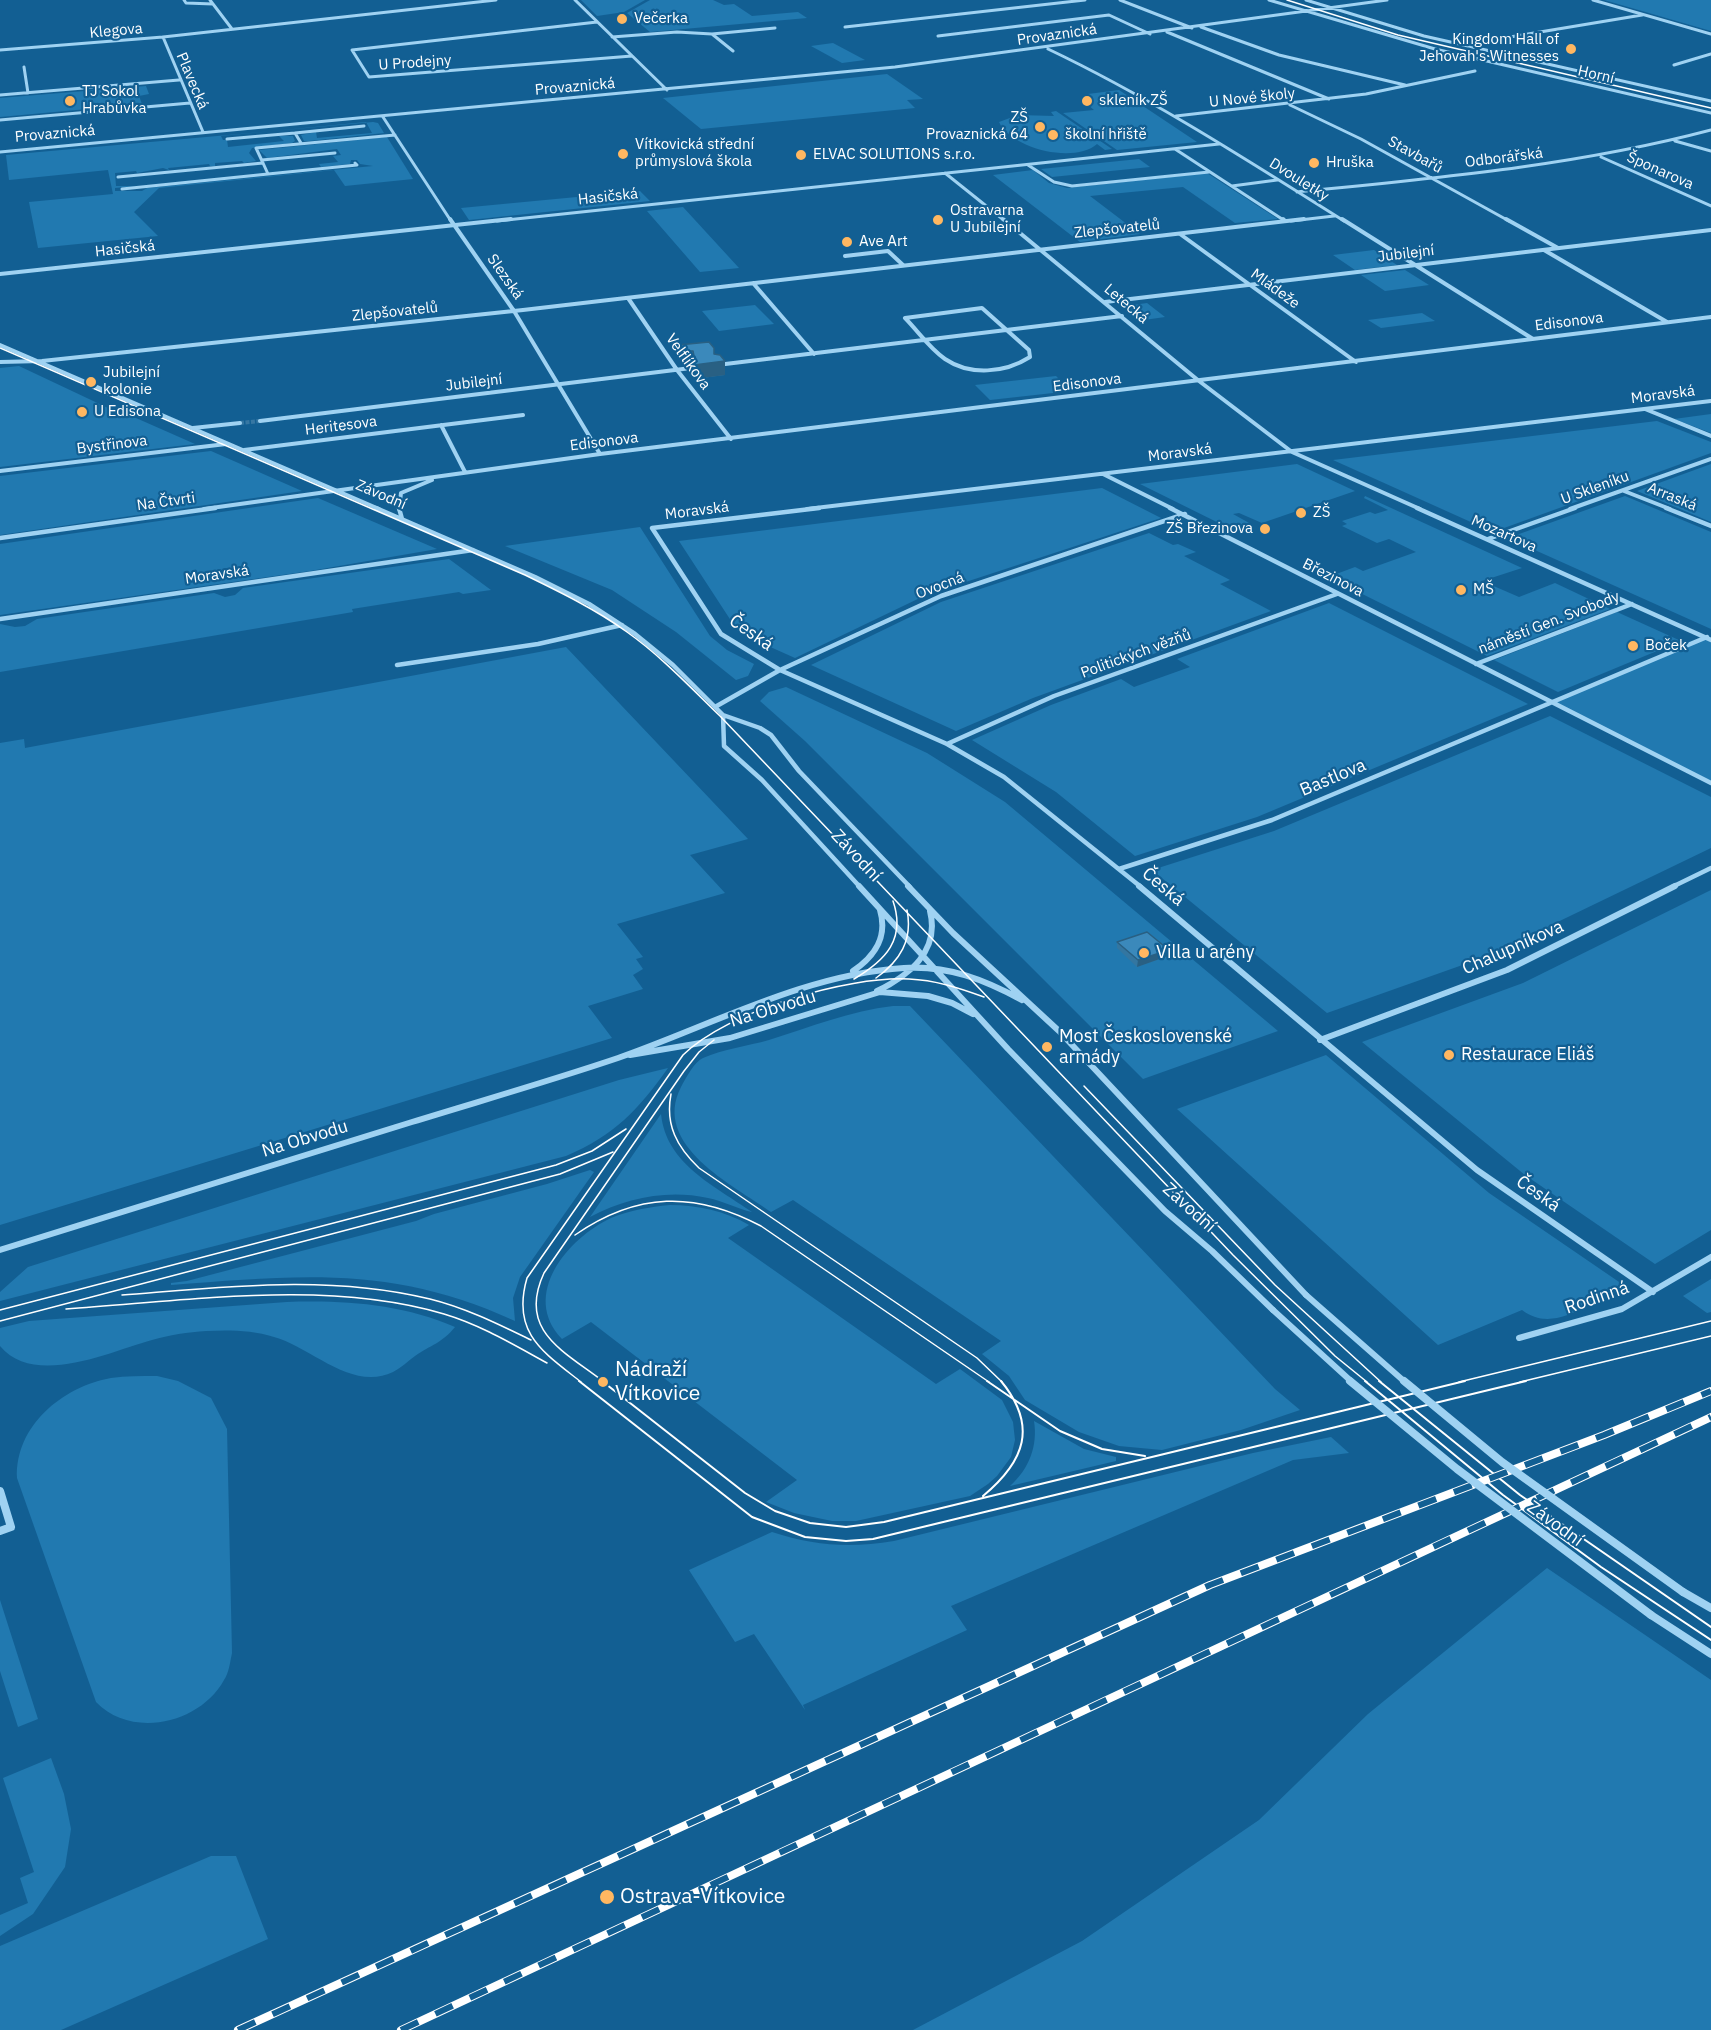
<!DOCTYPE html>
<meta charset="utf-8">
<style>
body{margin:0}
canvas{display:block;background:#125f93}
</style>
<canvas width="1711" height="2030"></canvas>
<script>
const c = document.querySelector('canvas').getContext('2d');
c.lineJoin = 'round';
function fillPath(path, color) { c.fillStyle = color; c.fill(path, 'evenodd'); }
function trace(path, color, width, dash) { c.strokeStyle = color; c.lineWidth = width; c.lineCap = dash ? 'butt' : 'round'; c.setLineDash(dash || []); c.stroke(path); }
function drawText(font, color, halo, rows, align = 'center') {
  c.font = font + ' "IBM Plex Sans",sans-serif'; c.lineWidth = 4.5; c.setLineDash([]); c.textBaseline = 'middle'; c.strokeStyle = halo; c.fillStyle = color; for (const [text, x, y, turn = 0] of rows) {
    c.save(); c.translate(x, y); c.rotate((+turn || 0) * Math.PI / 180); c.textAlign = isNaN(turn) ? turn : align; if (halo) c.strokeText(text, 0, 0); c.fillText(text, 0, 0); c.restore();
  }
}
fillPath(new Path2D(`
 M581,0H645L624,12L597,16Z
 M650,0H713L724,5L734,4L752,16L798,12L807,18L650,32L627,13Z
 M1604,0H1711V31Z
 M833,43L865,60L842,63L811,46Z
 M887,74L923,99L907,100L915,108L701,129L663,98Z
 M146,86L149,94L139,96L142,104L0,117V98Z
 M1119,90L1197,142L1117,150L1063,113L1094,110L1087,104L1093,103L1086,98L1093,97L1088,94Z
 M1056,111L1112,149L1105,150L1097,144C1074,164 1012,149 999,122L1018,115L1054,116L1051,112Z
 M366,122L221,136L223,140H227L228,147L284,141L279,136H293L295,141L292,143L252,148L249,153L256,161L244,163L242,161L215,163V166H210L209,164L168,168L169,170L163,168L137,173L136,171L115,173L116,186H137L115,188V191H142L147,188L373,166L360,164L357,160H351L350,164L321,167L319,164L338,162L333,156L341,155L337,149L267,158L259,150L387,137L413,179L345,186L334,170L159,188L134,212L158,236L38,248L29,202L113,194L108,170L9,180L6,155L373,122L378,123L384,133L309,141H304L301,135L316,132L317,138L372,133Z
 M1139,159L1150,167L1052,177L1041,169Z
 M1033,170L1049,183L1067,188L1207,173L1278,219L1235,223L1183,187L1090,196L1140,234L1080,242L993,175Z
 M640,191L650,201L469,220L461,208Z
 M683,207L739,268L700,272L647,211Z
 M1374,250L1397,265L1355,270L1333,255Z
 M1405,270L1429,285L1385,291L1361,275Z
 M1147,303L1165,317L1144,320L1126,306Z
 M755,305L774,324L719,331L702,311Z
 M1422,313L1435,321L1381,328L1368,320Z
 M19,366L125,416L136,418L195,444L0,467V368Z
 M1056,376L1071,391L990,400L975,385Z
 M1711,414V433L1674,419Z
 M1657,421L1711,442V453L1493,532L1333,460Z
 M211,451L302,491L0,535V476Z
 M1297,464L1355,491L1262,523L1239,513L1233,514L1251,524L1235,531L1140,484Z
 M1711,464V522L1637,491Z
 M1102,488L1161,518L926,595L795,658L739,633L679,541Z
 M1365,496L1522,568L1482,581L1519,597L1555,583L1610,609L1487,656L1308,567L1311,566L1331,576L1355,567L1363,571L1416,552L1389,539L1377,543L1342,526L1347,524L1342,521L1370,512L1375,514L1388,510L1364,498Z
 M1625,496L1711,532V629L1508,538Z
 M318,498L437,549L310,571L0,615V544Z
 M640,527L710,636L727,650L754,664L748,676L736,680L676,632L612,590L505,546Z
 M1149,533L1173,545L1178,544L1196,552L1184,556L1230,580L1220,584L1271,611L1033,698L956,731L811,665L941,602Z
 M449,559L491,590L463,594L459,592L352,609L353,612L0,672V624L15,627L25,626L37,619L214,593L225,597L235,595L243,588Z
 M1329,603L1528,704L1257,817L1135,856L1056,792L972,740L1051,705L1121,679L1134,687L1190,667L1177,659Z
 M1617,612L1681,641L1558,692L1494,660Z
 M1707,638L1711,640V783L1554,702Z
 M566,647L748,839L690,855L725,893L617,924L643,957L636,959L643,969L633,975L643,989L588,1006L612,1038L0,1225V743L24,739L25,748Z
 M786,687L927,753L1005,802L1278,1031L1143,1079L805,741L760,701L769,692Z
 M1550,716L1711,797V848L1485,957L1327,1013L1152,870L1274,831Z
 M1711,890V1230L1655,1264L1525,1175L1362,1042L1523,983Z
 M893,1006H910L1275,1389L1300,1410L1241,1430L1162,1450L1119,1446L1079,1432L1025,1400L1009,1376L982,1354L1001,1341L793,1200L771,1212C733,1185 651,1145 681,1087C686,1078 694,1062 703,1058C723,1049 748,1046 769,1040C810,1027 851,1011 893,1006Z
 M1326,1055L1489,1193L1622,1284C1593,1301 1554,1335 1522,1310L1438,1345L1177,1109Z
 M668,1068C638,1110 615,1135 566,1156L0,1301V1292L28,1267L619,1080Z
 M661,1114C666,1164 715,1186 752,1212C738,1209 723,1201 708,1198C667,1189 626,1198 590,1217Z
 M590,1170L594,1172L520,1277L513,1298L515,1321C394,1265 300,1275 171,1285V1283L187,1281L416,1221L434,1214L547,1184Z
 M670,1205C698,1205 725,1211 749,1225L728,1238L936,1384L960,1369L1002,1400L1013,1422L1015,1440L1011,1457L997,1476L988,1484L970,1496L856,1521H832L794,1513L766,1502L797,1480L591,1322L562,1339C520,1295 568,1238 611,1218C630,1210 650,1207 670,1205Z
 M1711,1279V1312L1707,1313L1683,1296Z
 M287,1302C344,1300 402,1304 455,1327C442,1343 431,1345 415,1356C408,1361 401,1368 393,1372C352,1392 311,1347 274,1337C252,1330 229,1330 206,1331C188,1332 169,1335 152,1340C111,1351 35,1388 0,1346V1328L29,1321Z
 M157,1376L178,1381L211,1398L227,1429L232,1653C230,1662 229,1673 224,1680C200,1724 131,1739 96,1702L17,1478C15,1426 62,1387 111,1378C126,1376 142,1376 157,1376Z
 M1034,1421L1084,1449L1116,1457V1461L1010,1486C1029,1469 1038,1446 1034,1421Z
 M1331,1437L1349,1453L1293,1460L951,1606L967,1630L803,1705L805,1710L754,1634L735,1642L689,1570L772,1532C814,1546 851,1548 894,1541L1253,1453Z
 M1547,1568L1711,1680V2030H913L1082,1941L1259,1820L1368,1714Z
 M0,1600L38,1719L18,1727L0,1671Z
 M51,1758L64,1794L71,1829L65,1867L33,1914L0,1936V1915L28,1903L20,1878L34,1872L3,1778Z
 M211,1856H236L268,1939L61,2030H0V1946Z`), '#2179b0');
trace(new Path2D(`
 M240,423L260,421`), '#3677a3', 4, [4, 1.5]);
trace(new Path2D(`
 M184,0L186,3L213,4
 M210,0L232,29
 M575,0L667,90
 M1120,0L1192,28
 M1269,0L1435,49L1711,113
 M1306,0L1424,36L1711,101
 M1593,0L1711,34
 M597,22L352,50L369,77L632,56
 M845,27L1085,0
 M1201,27L1279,55L1405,85
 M1167,32L1329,99
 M712,34L775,28
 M938,36L1109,15L1150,34
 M163,37L203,132
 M612,37L677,32L712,34L733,51
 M1504,38L1642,15
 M1048,49C1151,98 1247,160 1344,221
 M0,50L163,37L496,0
 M1674,65L1711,54
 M24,67L28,93
 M0,95L179,80
 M1290,105L1361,139L1509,221
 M1176,116L1366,94L1475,71
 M383,117L451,221
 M0,120L190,103
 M227,139L295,133
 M1675,141L1711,151
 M301,143L295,133L364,126
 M1175,149L1285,221
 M0,152L895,67L1387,0
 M1601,157L1711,206
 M262,160L335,153
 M1028,165L1054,182L1072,186L1209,172
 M945,173L1005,221
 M268,174L357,165L355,163
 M118,177L263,163L256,148L395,135
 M1232,186L1277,180
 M122,189L268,174L263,163
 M1297,192C1437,178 1575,166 1711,130
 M497,221L1219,144
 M1291,221L1334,216`), '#9fd2f2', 3);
trace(new Path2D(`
 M450,219L514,311L600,454
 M1003,219L1199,381L1292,452L1420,509
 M1283,219L1285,221
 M1342,219L1533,339
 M1506,219L1558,248
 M1180,234L1356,362
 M1544,250L1667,322
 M845,256L888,251L903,265
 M0,274L511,219
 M753,283L814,354
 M628,298L677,370L731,439
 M1105,302L1711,230
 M982,308L1029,350L1030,357C1005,373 970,376 945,359C929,348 918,331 905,318Z
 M0,345L379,509
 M0,362L42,361L523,310L1304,219
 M717,365L1122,316
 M1645,409L1711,436
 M260,421L691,368
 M441,425L465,472
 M193,428L240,423
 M244,450L523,415
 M0,471L226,444
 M1103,474L1173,509
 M1624,491L1670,509
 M204,509L600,454L1711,317
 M399,509L401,493L432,480
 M807,509L1711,401
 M1570,509L1711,459`), '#9fd2f2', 4);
trace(new Path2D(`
 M376,508L535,577L589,604L635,634L673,665L723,715L760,728L771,735L799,771L910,887
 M399,508L402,519
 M819,508L652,528L721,634L780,670L947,744L1004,777L1141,887
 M1170,508L1711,783
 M1417,508L1711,640
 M1666,508L1711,526
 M0,538L215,508
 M1488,539L1575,508
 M0,619L473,550
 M1476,664L1632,604
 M397,665L538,644L622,625
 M715,707L780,670L941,596L1185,514
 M723,715L724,746L762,780L860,887
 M947,744L1054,696L1337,594
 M1119,869L1272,820L1707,637
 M1672,887L1711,868`), '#9fd2f2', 4.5);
trace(new Path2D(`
 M859,886L1008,1049L1165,1211L1212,1251L1273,1310
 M908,886L953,933L1059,1031L1306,1295
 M1139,886L1477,1170L1653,1292
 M853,971C875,956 888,937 880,910
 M877,991C910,975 940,951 930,911
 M1320,1040L1507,970L1675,886
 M630,1055L730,1038L880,992L928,996L952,1003L973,1014
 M0,1250C137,1207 274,1165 412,1122C480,1101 550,1081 618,1058C710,1026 805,974 904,968C948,965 985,980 1022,1000
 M1519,1338L1622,1309L1711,1257`), '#9fd2f2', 6);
trace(new Path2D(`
 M0,1491L11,1527L0,1531
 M1683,1592L1711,1608
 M1651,1615L1711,1654`), '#9fd2f2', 8);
trace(new Path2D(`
 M1287,0L1398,35L1711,108
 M0,348L525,575C560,592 595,609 627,632C661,656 690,687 720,716L1233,1255L1335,1356L1367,1382
 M876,978C900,961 913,940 907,910
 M854,979C886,960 906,939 893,901
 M1084,1086L1275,1285L1381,1382
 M671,1094C665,1125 677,1147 699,1168L977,1358L1002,1382
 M575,1235C637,1192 695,1191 761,1226L989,1382
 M122,1295C224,1287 329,1274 430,1299C466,1308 498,1324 531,1340
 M66,1309C187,1301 326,1279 444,1314C481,1325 514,1345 547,1363
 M0,1310L556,1165L592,1151L626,1129
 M0,1321L560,1174L613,1152
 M581,1382C543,1352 511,1333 527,1278L683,1055C728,1011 846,976 909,979C935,980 959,988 984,997
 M604,1382C564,1351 517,1331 544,1273L684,1071L699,1052L714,1040
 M1459,1382L1711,1321
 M1520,1382L1711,1336`), '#fff', 1.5);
trace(new Path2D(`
 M579,1381L752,1517L805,1537L846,1541L873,1539L1526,1381
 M602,1381L745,1493L775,1511L810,1523L846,1527L884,1522L1465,1381
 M987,1381L1060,1431L1102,1449L1145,1456
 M1365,1381L1503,1495L1601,1567L1711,1640
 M1379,1381L1520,1495L1711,1627
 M983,1496C1025,1461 1038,1426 1001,1381`), '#fff', 2);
const rail = new Path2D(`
 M238,2030L1210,1585L1604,1435L1711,1391
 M401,2030L1711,1417`);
trace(rail, '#fff', 8);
trace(rail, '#125f93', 6, [19]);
trace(new Path2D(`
 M1306,1295L1405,1382
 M1273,1310L1352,1382`), '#9fd2f2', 6);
trace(new Path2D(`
 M1350,1381L1457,1469L1651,1615
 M1404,1381L1502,1462L1683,1592`), '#9fd2f2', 8);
fillPath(new Path2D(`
 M678,345L725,361V375L694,379L689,372L688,365H683L679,359Z
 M1117,942L1168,956L1137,967L1117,948Z`), '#3376a1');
fillPath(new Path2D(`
 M714,348L715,362L725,361V375L694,379V365Z
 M1169,950L1168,956L1137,967L1138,960Z`), '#296083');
const building = new Path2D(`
 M709,342L714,348V354L720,355L725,361L694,365L688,358L694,356L693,351H682L678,345Z
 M1147,932L1169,950L1138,960L1117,942Z`);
fillPath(building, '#3b89bb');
trace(building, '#296083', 1.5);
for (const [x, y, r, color] of [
 [622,19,6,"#ffb761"],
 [1571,49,6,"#ffb761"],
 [70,101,6,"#ffb761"],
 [1087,101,6,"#ffb761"],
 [1040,127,6,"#ffb761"],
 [1053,135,6,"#ffb761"],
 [623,154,6,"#ffb761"],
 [801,155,6,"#ffb761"],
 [1314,163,6,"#ffb761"],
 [938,220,6,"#ffb761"],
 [847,242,6,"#ffb761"],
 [91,382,6,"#ffb761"],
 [82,412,6,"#ffb761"],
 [1301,513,6,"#ffb761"],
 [1265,529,6,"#ffb761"],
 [1461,590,6,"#ffb761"],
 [1633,646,6,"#ffb761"],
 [1144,953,6,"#ffb761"],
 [1047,1047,6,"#ffb761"],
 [1449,1055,6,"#ffb761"],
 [603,1382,6,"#ffb761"],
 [607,1897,8,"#ffb761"]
]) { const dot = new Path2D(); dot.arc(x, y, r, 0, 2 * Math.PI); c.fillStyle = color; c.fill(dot); trace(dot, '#125f93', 2); }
drawText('15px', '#fff', '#125f93', [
 ["Večerka",634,19],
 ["Kingdom Hall of",1559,40,"right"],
 ["Jehovah's Witnesses",1559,57,"right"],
 ["TJ Sokol",82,92],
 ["Hrabůvka",82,109],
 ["skleník ZŠ",1099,101],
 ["ZŠ",1028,118,"right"],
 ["Provaznická 64",1028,135,"right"],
 ["školní hřiště",1065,135],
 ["Vítkovická střední",635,145],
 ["průmyslová škola",635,162],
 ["ELVAC SOLUTIONS s.r.o.",813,155],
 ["Hruška",1326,163],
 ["Ostravarna",950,211],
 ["U Jubilejní",950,228],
 ["Ave Art",859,242],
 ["Jubilejní",103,373],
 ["kolonie",103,390],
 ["U Edisona",94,412],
 ["ZŠ",1313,513],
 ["ZŠ Březinova",1253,529,"right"],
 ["MŠ",1473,590],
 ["Boček",1645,646]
], 'left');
drawText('15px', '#fff', '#125f93', [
 ["Klegova",116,31,-5],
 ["Provaznická",1057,35,-8],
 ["U Prodejny",415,63,-4],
 ["Horní",1596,75,13],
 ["Plavecká",192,81,67],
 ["Provaznická",575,87,-5],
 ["U Nové školy",1252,98,-6],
 ["Provaznická",55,134,-5],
 ["Stavbařů",1415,155,29],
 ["Odborářská",1504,158,-7],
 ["Šponarova",1660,171,24],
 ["Dvouletky",1299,180,32],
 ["Hasičská",608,197,-6],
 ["Zlepšovatelů",1117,229,-6],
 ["Hasičská",125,249,-6],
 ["Jubilejní",1406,254,-7],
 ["Slezská",505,277,55],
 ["Mládeže",1275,289,36],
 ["Letecká",1126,304,40],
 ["Zlepšovatelů",395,312,-6],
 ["Edisonova",1569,322,-7],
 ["Velflíkova",688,362,54],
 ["Jubilejní",474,383,-7],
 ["Edisonova",1087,383,-7],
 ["Moravská",1663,395,-7],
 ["Heritesova",341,426,-7],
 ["Edisonova",604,442,-7],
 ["Bystřinova",112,445,-7],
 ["Moravská",1180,453,-7],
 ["U Skleníku",1595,488,-20],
 ["Závodní",381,495,23],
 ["Arraská",1672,497,22],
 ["Na Čtvrti",166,502,-8],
 ["Moravská",697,511,-7],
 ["Mozartova",1504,534,24],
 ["Moravská",217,575,-8],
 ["Březinova",1333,578,27],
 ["Ovocná",940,586,-21],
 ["náměstí Gen. Svobody",1549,623,-21],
 ["Politických vězňů",1136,654,-20]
]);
drawText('18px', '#fff', '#125f93', [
 ["Česká",751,633,35],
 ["Bastlova",1333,778,-23],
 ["Závodní",856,856,47],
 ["Česká",1163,887,40],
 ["Chalupníkova",1513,948,-24],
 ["Na Obvodu",773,1009,-17],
 ["Na Obvodu",305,1139,-17],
 ["Česká",1538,1194,35],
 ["Závodní",1189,1208,42],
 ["Rodinná",1597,1298,-19],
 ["Závodní",1555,1524,36]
]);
drawText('18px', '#fff', '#125f93', [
 ["Villa u arény",1156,953],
 ["Most Československé",1059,1037],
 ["armády",1059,1058],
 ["Restaurace Eliáš",1461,1055]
], 'left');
drawText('21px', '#fff', '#125f93', [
 ["Nádraží",615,1370],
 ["Vítkovice",615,1394],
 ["Ostrava-Vítkovice",620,1897]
], 'left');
</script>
